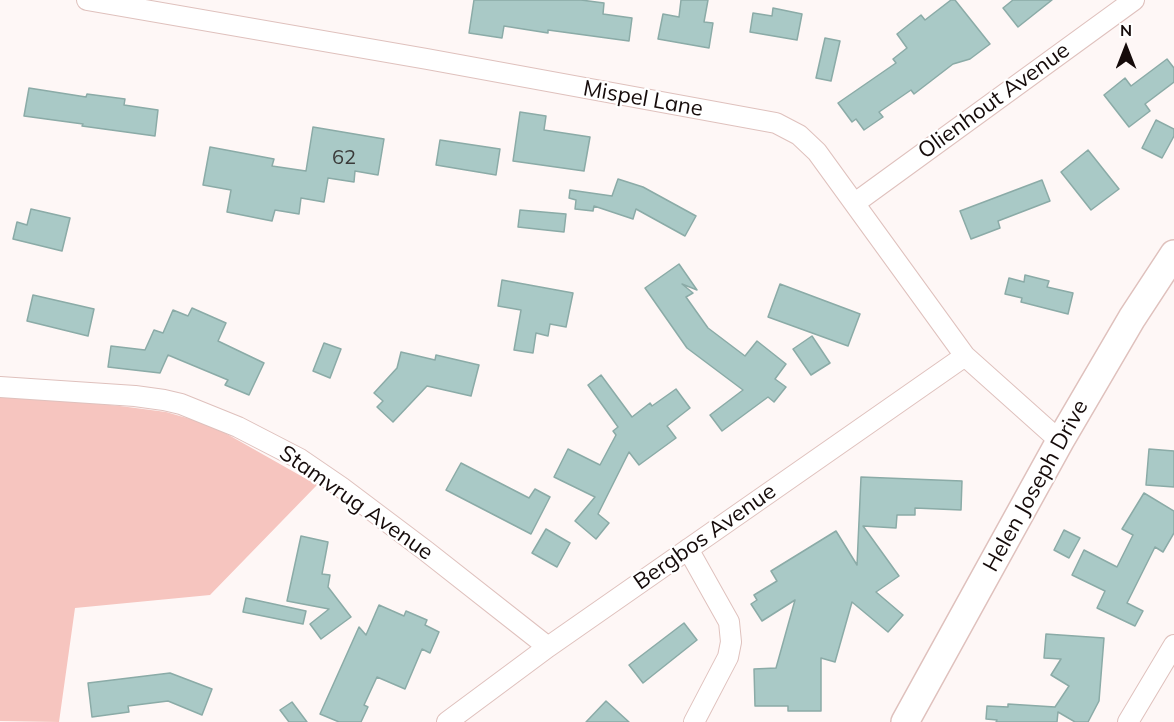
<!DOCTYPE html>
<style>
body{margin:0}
#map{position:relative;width:1174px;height:722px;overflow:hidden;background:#fef7f6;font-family:Mulish,sans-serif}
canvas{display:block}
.north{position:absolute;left:1096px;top:18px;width:60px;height:60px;-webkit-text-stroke:4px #fff;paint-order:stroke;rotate:0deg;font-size:16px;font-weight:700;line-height:24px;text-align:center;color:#150b0a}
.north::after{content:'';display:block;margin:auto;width:21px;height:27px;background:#150b0a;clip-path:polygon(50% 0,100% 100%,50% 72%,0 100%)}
</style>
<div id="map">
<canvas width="1174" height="722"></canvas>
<div class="north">N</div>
</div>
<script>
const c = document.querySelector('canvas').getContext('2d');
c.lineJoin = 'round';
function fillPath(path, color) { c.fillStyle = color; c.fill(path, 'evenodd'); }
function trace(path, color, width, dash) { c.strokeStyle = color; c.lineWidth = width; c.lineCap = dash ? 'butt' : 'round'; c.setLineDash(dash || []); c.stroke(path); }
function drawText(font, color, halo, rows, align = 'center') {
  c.font = font + ' Mulish,sans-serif'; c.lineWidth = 4.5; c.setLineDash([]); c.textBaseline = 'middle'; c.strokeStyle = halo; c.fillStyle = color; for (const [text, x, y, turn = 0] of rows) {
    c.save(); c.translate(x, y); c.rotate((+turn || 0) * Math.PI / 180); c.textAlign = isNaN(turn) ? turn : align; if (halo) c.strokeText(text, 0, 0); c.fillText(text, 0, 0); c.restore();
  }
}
fillPath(new Path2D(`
 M0,394L120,406L166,412L211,425L317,485L210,595L75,608L59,722L0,721Z`), '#f6c5bf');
const building = new Path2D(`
 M474,0H581L604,3L603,14L632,18L629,41L548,30V33L504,26L502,38L469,33Z
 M681,0H708L704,22L713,23L709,48L658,39L663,14L679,17Z
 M951,0H955L990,44L970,59L953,64L914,94L911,90L879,112L883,117L864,130L856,119L852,122L838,103L896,63L893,59L907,48L897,34L921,15L925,20Z
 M1013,0H1052L1018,27L1003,8Z
 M773,8L802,14L797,40L750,32L753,13L772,16Z
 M825,38L840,41L831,81L816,78Z
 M1167,59L1174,68V82L1145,104L1150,111L1129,127L1104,95L1125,78L1131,86Z
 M29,88L86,97L87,94L125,99L124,105L158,110L155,136L82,126L83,124L24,116Z
 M520,112L546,116L544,130L590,137L584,171L513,161Z
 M1156,120L1174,129V136L1162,158L1142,148Z
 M313,127L384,139L378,175L355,171L354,182L328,178L324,202L301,198L299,214L275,210L272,221L227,212L231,190L203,185L210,147L274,159L272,166L306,171Z
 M440,140L500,149L496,175L436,165Z
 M1088,150L1119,189L1091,210L1061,172Z
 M618,179L643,187L696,216L685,236L636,209L633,219L594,206L593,211L575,209L576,200L569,198L570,190L612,196Z
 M1042,180L1050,201L998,221L1000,228L971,239L960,211Z
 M31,209L70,218L62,251L13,239L17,222L27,225Z
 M520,210L566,214L564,232L518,227Z
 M679,264L697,290L682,284L693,293L686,297L708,328L745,356L757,341L786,364L775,379L786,387L774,402L768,397L722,431L710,415L743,390L687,348L645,288Z
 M1025,275L1049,281L1047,287L1073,293L1068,314L1021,302L1022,298L1005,294L1009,278L1024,282Z
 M502,280L573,293L566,327L550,324L548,336L536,333L533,353L514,350L521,310L498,306Z
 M780,284L860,314L848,346L768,317Z
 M33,295L94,309L88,336L27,321Z
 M192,308L226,323L218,341L264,363L249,395L225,385L228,380L168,355L160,373L108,367L111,346L145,350L154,330L163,333L173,310L188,316Z
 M812,336L830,363L811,375L793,349Z
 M324,343L341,349L330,378L313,371Z
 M401,352L435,360L436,355L479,365L471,396L427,386L393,422L377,407L383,401L374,393L397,368Z
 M601,375L632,417L650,403L652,406L676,389L690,408L667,426L676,438L639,465L629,452L598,514L609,523L596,539L575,521L595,497L554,477L568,449L600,465L616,435L613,431L618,427L588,385Z
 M1149,449L1174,451V487L1146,485Z
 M461,463L529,498L535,489L550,497L531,534L446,490Z
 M861,477L962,481L961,510L915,508V515H897L896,528L863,526L899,576L876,592L903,615L888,632L852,602L835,662L821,658V711H788V706H755L754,669L776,668L795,600L762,621L751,604L757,600L754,595L777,581L771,571L836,531L857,565Z
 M1144,493L1174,511V533L1163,552L1155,547L1127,603L1143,611L1135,626L1097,608L1105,591L1072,575L1084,550L1117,567L1133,535L1122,529Z
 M546,529L570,543L557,567L532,553Z
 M1064,530L1080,538L1069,558L1054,550Z
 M301,536L328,542L322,574L330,575L328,587L351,617L321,639L310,624L329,609L287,601Z
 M246,598L306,611L303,624L243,612Z
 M379,605L404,616L406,611L427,620L425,625L439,632L430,653L422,649L405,689L377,677L364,705L368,707L361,722H339L320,714L359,627L366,635Z
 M684,623L697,640L643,683L629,665Z
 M1046,634L1104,638L1099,701L1088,722H1075L1058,712L1057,722H996L997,720L986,719L987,706L1008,707V704L1055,707L1069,686L1051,675L1061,659L1044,658Z
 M170,673L212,689L202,715L168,701L128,706L129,712L92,717L88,683Z
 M606,701L629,722H586Z
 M292,702L307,722H289L280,710Z`);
fillPath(building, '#a9c9c6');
trace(building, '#8baba7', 1.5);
const street = new Path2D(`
 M87,0L427,59L776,123L799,135L817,152L965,356L1060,441
 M855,203L1134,0
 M0,387L135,396L164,400L181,404L238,427L300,459L341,487L426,551L548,647
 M688,549L729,622L731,642L728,657L694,722
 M447,722L548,647L965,356
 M1128,722L1174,645`);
const secondary = new Path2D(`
 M905,722L1060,441L1132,318L1174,254`);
trace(street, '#dfc1bd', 22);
trace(secondary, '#dfc1bd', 30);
trace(street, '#fff', 20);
trace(secondary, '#fff', 27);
drawText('20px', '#3a3a39', null, [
 ["62",344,158]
]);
drawText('22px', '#150b0a', '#fff', [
 ["Mispel Lane",643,99,10],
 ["Olienhout Avenue",994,101,-36],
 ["Helen Joseph Drive",1036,486,-61],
 ["Stamvrug Avenue",356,503,35],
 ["Bergbos Avenue",705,537,-35]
]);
</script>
